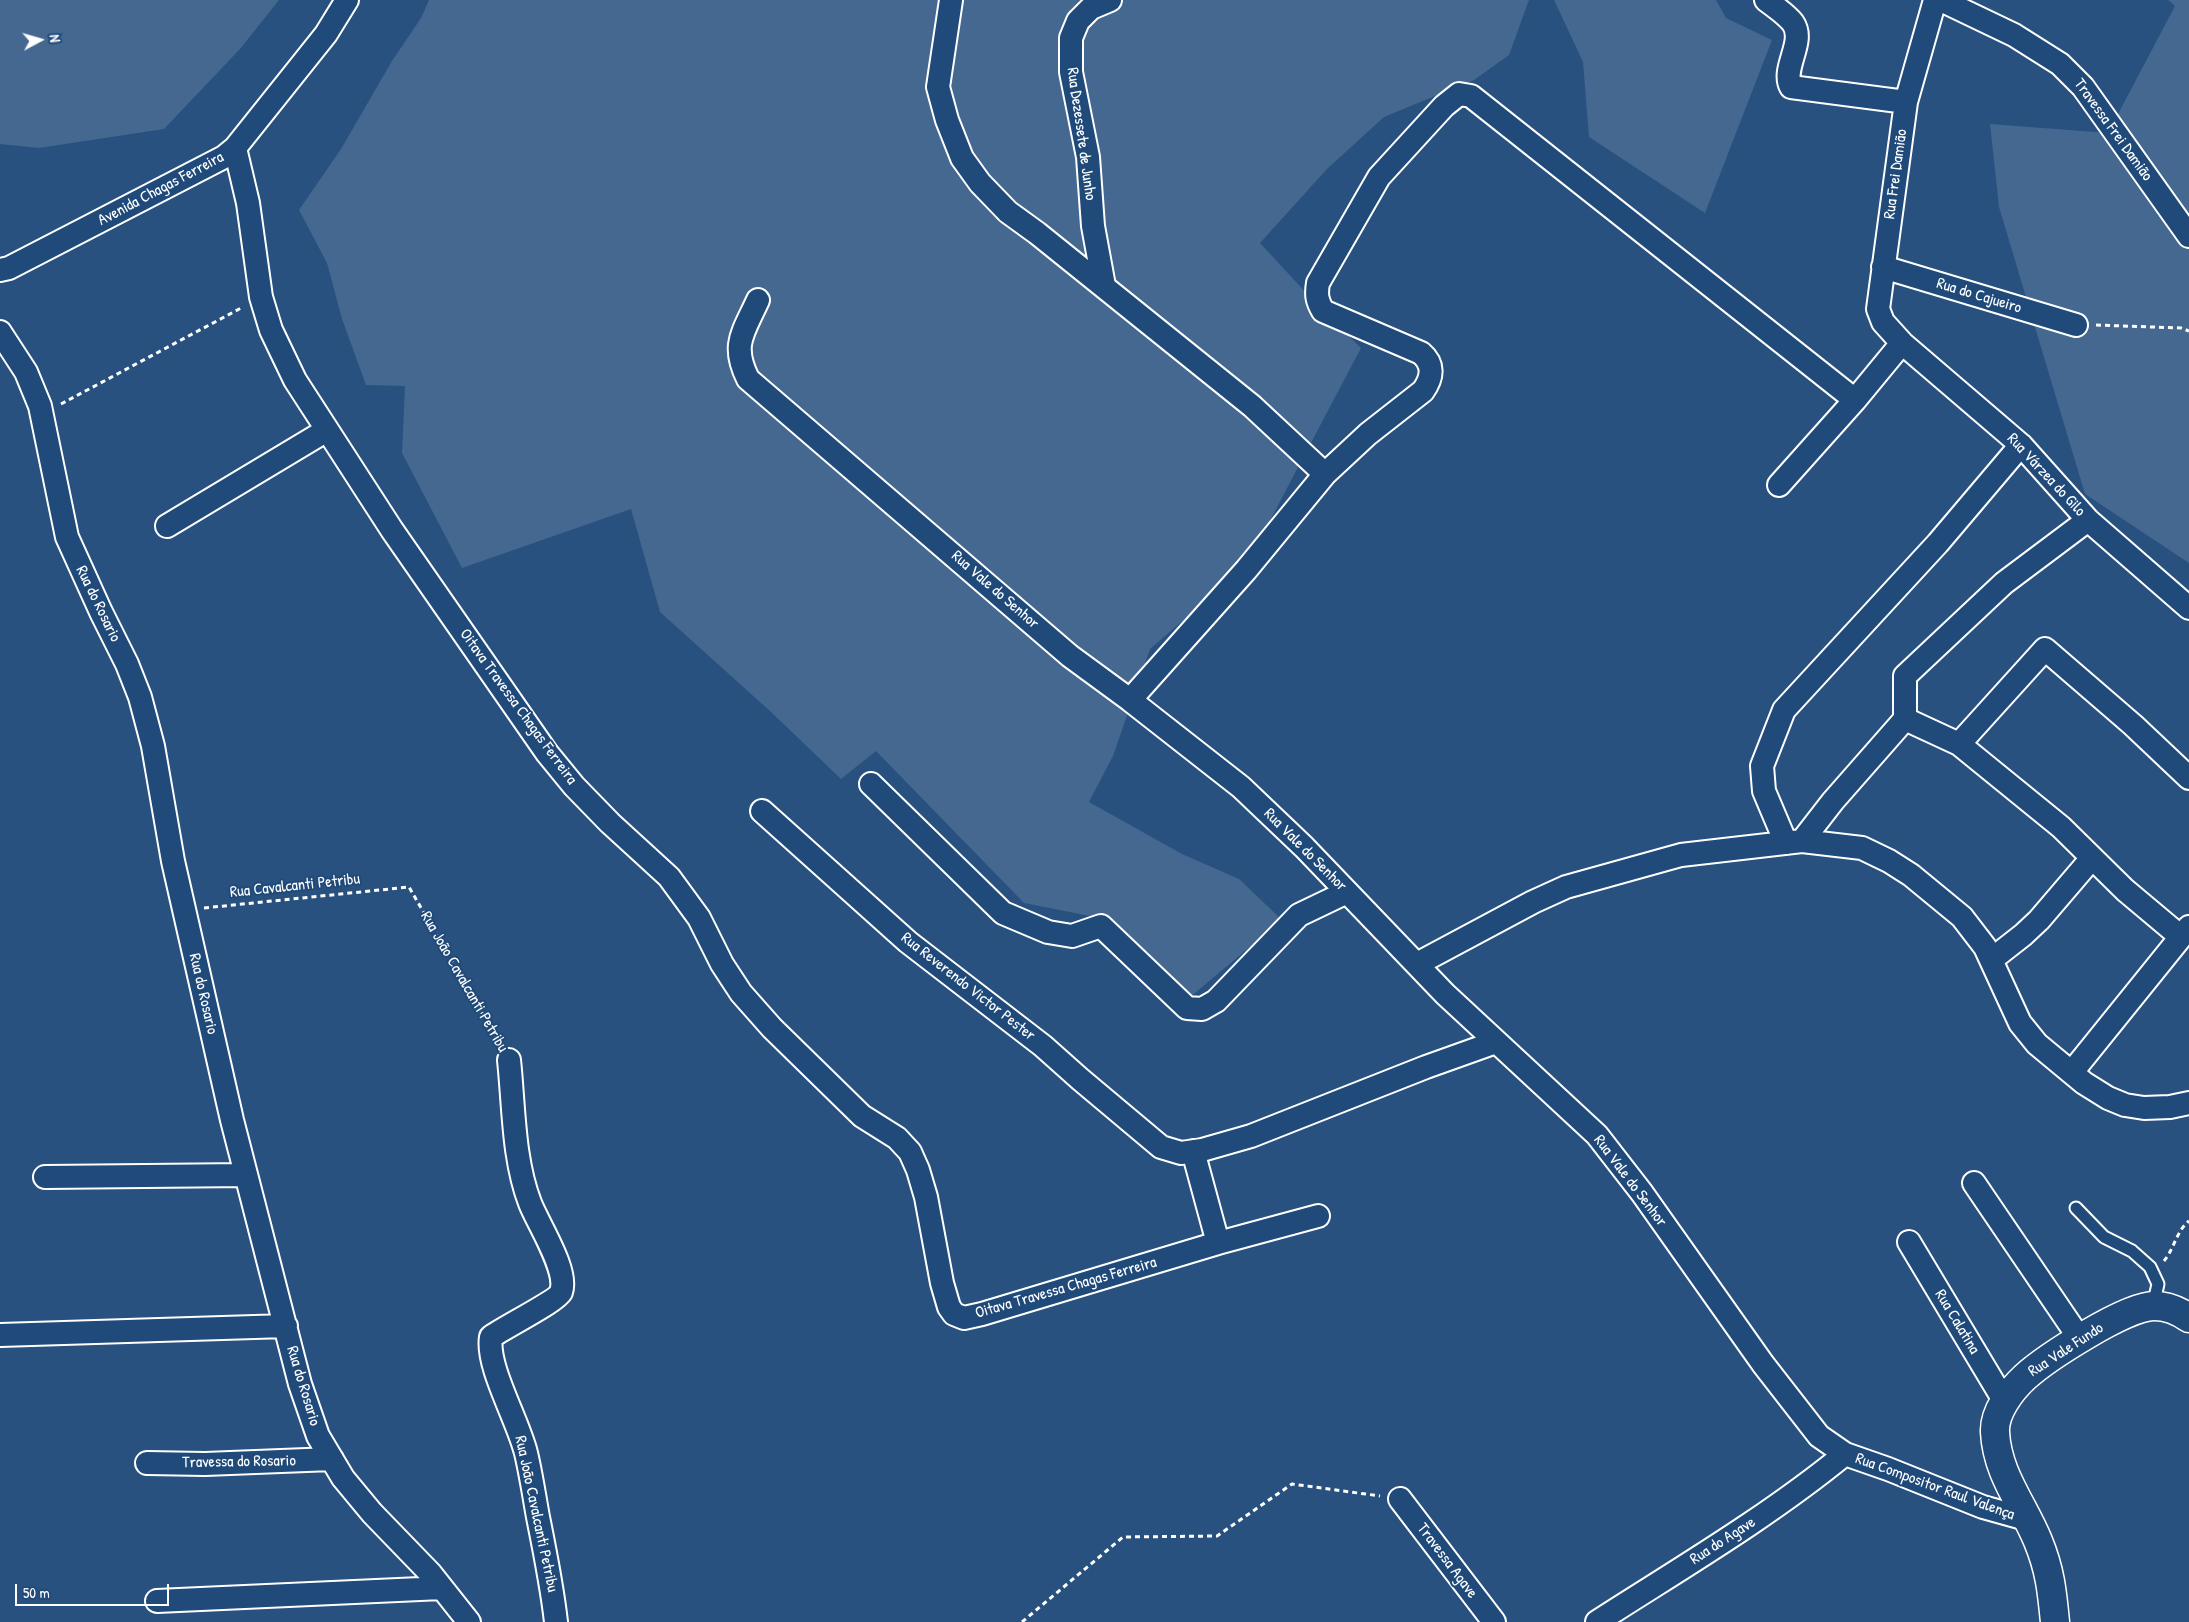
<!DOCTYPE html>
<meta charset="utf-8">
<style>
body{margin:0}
#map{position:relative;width:2189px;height:1622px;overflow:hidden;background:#28517f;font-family:"Patrick Hand",sans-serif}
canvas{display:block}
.north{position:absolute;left:15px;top:15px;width:50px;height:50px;-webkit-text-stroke:4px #1f4a7a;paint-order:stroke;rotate:84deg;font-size:14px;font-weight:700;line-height:20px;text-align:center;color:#fff}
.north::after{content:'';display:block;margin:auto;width:18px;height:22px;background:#fff;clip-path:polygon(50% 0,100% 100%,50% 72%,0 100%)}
.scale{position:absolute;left:15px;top:1584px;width:154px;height:22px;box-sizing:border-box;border:2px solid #fff;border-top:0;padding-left:6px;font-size:15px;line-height:18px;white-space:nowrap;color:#fff;-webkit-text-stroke:4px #1f4a7a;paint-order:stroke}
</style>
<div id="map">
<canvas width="2189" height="1622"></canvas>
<div class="north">N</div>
<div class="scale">50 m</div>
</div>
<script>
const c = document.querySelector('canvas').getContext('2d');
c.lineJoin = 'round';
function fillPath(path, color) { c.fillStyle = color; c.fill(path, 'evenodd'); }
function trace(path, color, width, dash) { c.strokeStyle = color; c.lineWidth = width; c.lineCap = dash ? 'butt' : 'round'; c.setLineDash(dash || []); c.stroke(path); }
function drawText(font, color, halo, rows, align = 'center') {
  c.font = font + ' "Patrick Hand",sans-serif'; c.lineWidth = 4; c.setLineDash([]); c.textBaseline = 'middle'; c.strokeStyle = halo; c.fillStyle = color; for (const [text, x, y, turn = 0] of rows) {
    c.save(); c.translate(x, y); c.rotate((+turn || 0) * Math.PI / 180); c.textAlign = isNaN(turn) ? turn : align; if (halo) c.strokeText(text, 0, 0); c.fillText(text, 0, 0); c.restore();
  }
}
fillPath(new Path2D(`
 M0,0H279L240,49L164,129L39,148L0,144Z
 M429,0H1529L1509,55L1474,80L1384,117L1327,169L1260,243L1323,311L1361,348L1246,566L1150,649L1113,756L1089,802L1182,854L1239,879L1282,920L1189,998L1100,918L1024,903L876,751L841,779L771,712L660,612L631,509L462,568L402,453L405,386L366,385L342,319L327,263L299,210L341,149L392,61L421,18Z
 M1554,0H1716L1726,18L1772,40L1705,213L1589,137L1583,62Z
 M2168,0H2189V563L2085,494L1999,207L1990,124L2108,133L2175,6Z`), '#446890');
const service = new Path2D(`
 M2076,1208L2104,1237L2132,1251L2150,1267L2158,1284L2153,1306`);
const minor = new Path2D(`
 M951,0L938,87L947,120L962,158L980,183L1008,212L1037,233L1252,406L1325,474
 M1766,0C1775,7 1786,14 1793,23C1806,42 1781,68 1791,87L1906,102
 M1935,0L1906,102L1878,309L1883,322L1902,343L2021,445L2088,520L2189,608
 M1941,0L2014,35L2060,64L2083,87L2189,236
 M235,148L248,203L261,297L271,330L295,380L392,530L547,753L574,786L610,823L669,877L699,918L722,964L741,993L772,1028L862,1116L897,1138L910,1152L918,1170L926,1197L942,1283L949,1307L954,1314L964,1318L982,1314L1218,1243L1318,1216
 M1883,267L2076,325
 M0,270L9,268L224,157L235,148L326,34L347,0
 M1104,286L1093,226L1088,157L1071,72V38L1078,21L1091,8L1110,0
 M758,300C743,333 731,345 748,379L1070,656L1130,700L1241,787L1304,847L1445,994L1597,1135L1642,1193L1763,1364L1819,1436L1845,1454L1888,1469L1983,1507L2026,1519
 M0,332L26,372L40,406L67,537L101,612L127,664L140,697L153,746L173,861L232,1120L300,1384L318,1436L343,1478L372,1513L431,1574L469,1622
 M1779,485L1855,400
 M167,526L327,430
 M1130,700L1246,570L1325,474L1368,434L1423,391C1433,377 1434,364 1421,353L1323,311C1317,301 1316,295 1318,283L1379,177L1444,106L1459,94L1471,96L1855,400L1902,343
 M1905,719L1959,744L2061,827L2125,890L2181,937
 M1959,744L2045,649L2133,725L2189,778
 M871,784L1003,913L1048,932L1072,936L1101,926L1187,1008L1202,1009L1216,1001L1299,915L1347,892
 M762,811L908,942L1043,1046L1080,1079L1161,1147L1181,1153L1202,1150L1251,1136L1426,1067L1496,1042
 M1802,841L1833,801L1905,719V676L2004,583L2088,520
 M1786,843L1764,791L1762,766L1784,710L1938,543L2021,445
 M1991,960L2023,935L2039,920L2092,858
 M1417,964L1533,902L1566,887L1681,855L1802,841L1862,848L1889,861L1911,875L1962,917L1985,947L2020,1023L2037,1044L2084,1083L2108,1098L2125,1105L2144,1108L2170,1107L2189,1103
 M509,1060C514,1107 513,1159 530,1203C538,1224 569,1271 561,1292C557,1301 503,1328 491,1337C486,1366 518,1420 526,1453C531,1474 534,1495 538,1517C545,1552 552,1586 556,1622
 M2072,1072L2189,927
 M1193,1151L1218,1243
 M45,1177L246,1175
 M1974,1183L2080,1339
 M1909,1242L2005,1402
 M0,1335L286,1326
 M147,1463L205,1464L332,1459
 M1400,1499L1494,1622
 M157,1601L442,1588
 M1597,1622C1681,1568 1768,1517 1845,1454`);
const tertiary = new Path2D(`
 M2055,1622C2052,1591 2050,1570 2038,1541C2023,1504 1997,1474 1995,1432C1994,1412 2011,1390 2025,1377C2046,1358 2126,1306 2154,1306C2166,1306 2179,1311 2189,1318`);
trace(service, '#fff', 15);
trace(minor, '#fff', 26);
trace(tertiary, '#fff', 31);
trace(new Path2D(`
 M2096,325L2181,328L2189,331
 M61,404L243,307
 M204,908L409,887L500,1044
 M2164,1261C2174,1249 2177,1230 2189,1221
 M1022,1622L1123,1537L1217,1536L1292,1484L1380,1496`), '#fff', 3, [5, 4]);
trace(service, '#1f4a7a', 11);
trace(minor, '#1f4a7a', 22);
trace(tertiary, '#1f4a7a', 28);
drawText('16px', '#fff', '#1f4a7a', [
 ["Travessa Frei Damião",2113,130,54],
 ["Rua Dezessete de Junho",1081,134,82],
 ["Rua Frei Damião",1896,174,-82],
 ["Avenida Chagas Ferreira",161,189,-28],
 ["Rua do Cajueiro",1979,296,17],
 ["Rua Várzea do Gilo",2046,475,47],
 ["Rua Vale do Senhor",995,590,41],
 ["Rua do Rosario",98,604,64],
 ["Oitava Travessa Chagas Ferreira",518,707,54],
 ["Rua Vale do Senhor",1305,850,45],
 ["Rua Cavalcanti Petribu",295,886,-6],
 ["Rua João Cavalcanti Petribu",464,982,60],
 ["Rua Reverendo Victor Pester",968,987,38],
 ["Rua do Rosario",203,994,77],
 ["Rua Vale do Senhor",1630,1181,53],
 ["Oitava Travessa Chagas Ferreira",1066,1288,-16],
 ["Rua Calatina",1957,1322,59],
 ["Rua Vale Fundo",2066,1350,-33],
 ["Rua do Rosario",303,1386,73],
 ["Travessa do Rosario",239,1462,-1],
 ["Rua Compositor Raul Valença",1935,1487,20],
 ["Rua João Cavalcanti Petribu",536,1514,78],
 ["Rua do Agave",1723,1541,-33],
 ["Travessa Agave",1447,1561,53]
]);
</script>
